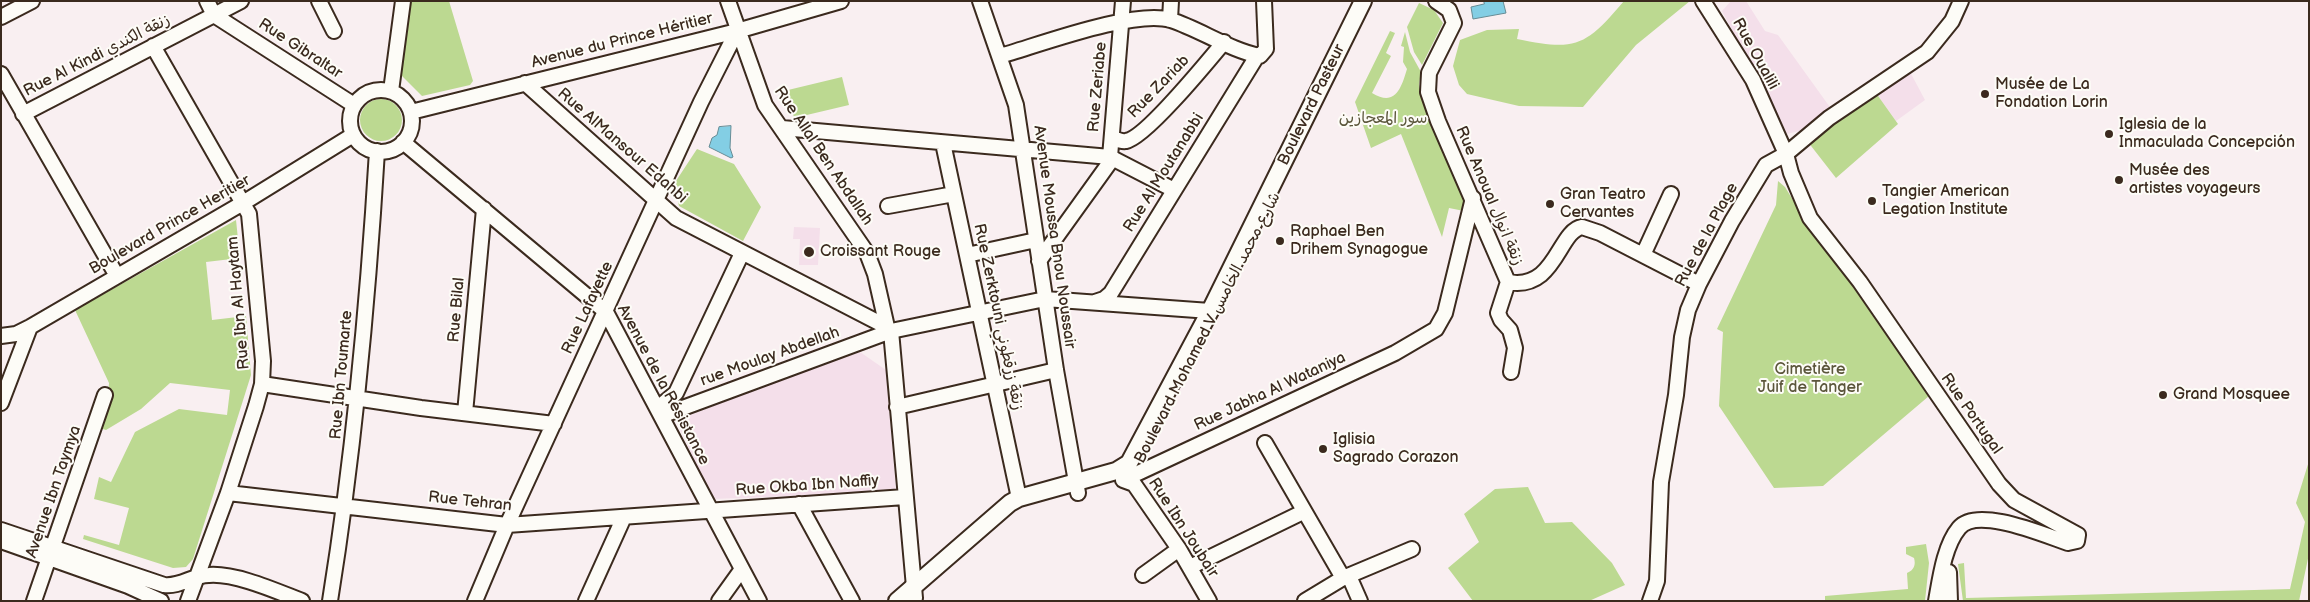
<!DOCTYPE html>
<meta charset="utf-8">
<style>
body{margin:0}
#map{position:relative;width:2310px;height:602px;overflow:hidden;background:#f9eff1;font-family:"Balsamiq Sans",sans-serif}
canvas{display:block}
.frame{position:absolute;inset:0;border:2px solid #3b2a1e;pointer-events:none}
</style>
<div id="map">
<canvas width="2310" height="602"></canvas>
<div class="frame"></div>
</div>
<script>
const c = document.querySelector('canvas').getContext('2d');
c.lineJoin = 'round';
function fillPath(path, color) { c.fillStyle = color; c.fill(path, 'evenodd'); }
function trace(path, color, width, dash) { c.strokeStyle = color; c.lineWidth = width; c.lineCap = dash ? 'butt' : 'round'; c.setLineDash(dash || []); c.stroke(path); }
function drawText(font, color, halo, rows, align = 'center') {
  c.font = font + ' "Balsamiq Sans","Playpen Sans Arabic",sans-serif'; c.lineWidth = 4; c.setLineDash([]); c.textBaseline = 'middle'; c.strokeStyle = halo; c.fillStyle = color; for (const [text, x, y, turn = 0] of rows) {
    c.save(); c.translate(x, y); c.rotate((+turn || 0) * Math.PI / 180); c.textAlign = isNaN(turn) ? turn : align; if (halo) c.strokeText(text, 0, 0); c.fillText(text, 0, 0); c.restore();
  }
}
fillPath(new Path2D(`
 M1731,1H1746L1765,31L1778,35L1832,110L1803,130L1787,134L1722,11Z
 M1909,70L1925,100L1896,121L1876,93Z
 M794,227L820,228L818,265H799L800,239H793Z
 M860,352L886,370L896,492L713,499L676,421L764,385Z`), '#f4dfea');
fillPath(new Path2D(`
 M409,1H449L473,81L470,85L422,96L401,75Z
 M1624,1H1690L1636,45L1583,107L1519,106L1467,94L1459,85L1453,66L1460,40L1487,30L1519,29L1517,39C1576,51 1585,47 1624,1Z
 M1419,3L1434,10L1443,23L1422,65L1414,52L1407,27Z
 M1390,31L1395,33L1386,53L1391,56L1372,93C1395,107 1401,89 1407,69L1403,62L1404,47L1401,46L1405,32L1410,52L1421,72L1419,85L1422,100L1464,199V211L1449,208L1442,237L1401,134L1371,148L1355,102Z
 M842,77L849,105L794,118L788,90Z
 M1876,93L1898,124L1836,178L1808,142Z
 M360 120a21 21 0 1 1 42 0a21 21 0 1 1-42 0Z
 M697,149L734,164L761,207L743,241L679,206L674,184Z
 M1778,181L1785,187L1810,228L1855,285L1929,396L1823,486L1774,488L1719,406L1723,332L1717,329L1776,205Z
 M236,220L240,258L206,262L212,320L246,316L251,375L193,559L186,567L173,568L83,539L84,535L119,545L129,508L94,499L99,477L111,482L135,432L179,409L227,415L230,390L170,383L141,409L106,430L97,427L108,398L109,383L75,310Z
 M2309,461V554L2299,601H1963L1958,564L1964,563L1966,598L2290,589L2305,522L2296,503Z
 M1528,487L1545,523L1572,522L1612,563L1625,585L1589,601H1473L1448,568L1479,542L1464,514L1495,489Z
 M1926,544L1929,563L1925,601H1825V596L1908,589L1907,573C1914,570 1916,565 1914,558L1906,554V547Z`), '#bcd991');
const water = new Path2D(`
 M1484,1H1503L1506,13L1473,19L1471,7L1484,4Z
 M731,126L730,148L733,157L731,158L709,147L712,138L717,135L719,127Z`);
fillPath(water, '#83cee4');
trace(water, '#668c95', 1);
const minor = new Path2D(`
 M207,1L214,15L354,105
 M319,1L334,31
 M728,1L765,105L867,253L875,274L887,327L891,331L915,598
 M980,1L1016,105L1056,370L1078,493
 M1436,1L1449,10L1454,23L1429,73L1428,92L1438,121L1508,282
 M1703,1L1753,80L1786,154L1791,173L1810,218L1860,282L1999,484L2014,500L2078,535L2077,541L2068,543C2044,535 1977,506 1959,528C1944,546 1940,579 1936,601
 M1,17L32,1
 M1170,20L1171,1
 M153,46L249,214L263,361L262,384L256,406L228,493L188,601
 M1000,56C1039,45 1134,9 1171,20C1199,29 1232,51 1260,56L1266,49L1264,1
 M1,74L117,276
 M525,83L676,218L887,327
 M350 121a31 31 0 1 1 62 0a31 31 0 1 1-62 0Z
 M391,91L403,1
 M411,112L737,31L841,1
 M23,114L241,1
 M782,128L1110,157L1174,190
 M1112,137C1116,139 1121,142 1126,141C1145,138 1209,60 1224,42
 M403,142L606,312L759,601
 M943,143L1019,498
 M1110,157L1123,1
 M888,206L954,194
 M967,255L1036,240
 M1643,255L1671,194
 M1039,261L1113,158
 M1508,282C1556,291 1558,231 1582,227L1600,233L1699,284
 M1508,282L1498,313L1501,320L1510,330L1515,348L1511,372
 M1095,302L1104,299L1111,293L1257,56
 M1,336L16,334L30,327L243,203L353,135
 M262,384L421,408L554,424
 M1,403L30,327
 M897,407L1056,370
 M658,408L676,393L742,253
 M465,413L484,209
 M661,416L891,331L1045,299L1210,311
 M1265,443L1343,578
 M1123,480L1395,353L1436,329L1445,313L1473,198
 M1123,480L1134,484L1179,549L1209,601
 M228,493L507,525L905,497
 M799,504L852,601
 M1,530L164,585C181,587 192,575 209,575C236,573 276,591 302,601
 M1,541L128,586L161,601
 M1190,567L1303,512
 M1949,572L1950,601
 M1143,575L1179,549
 M1349,576L1360,601
 M34,601L105,395
 M330,601C354,452 368,302 377,151
 M475,601L507,525L701,102L737,31
 M586,601L624,517
 M719,601L742,569
 M1305,601L1343,578L1412,549
 M1650,601L1657,581L1661,482L1676,395L1682,337L1688,310L1699,284L1732,221L1766,165L1786,154L1829,118L1927,52L1952,21L1961,1`);
const major = new Path2D(`
 M897,601L1010,503L1019,498L1116,471L1129,463L1210,311L1363,1`);
trace(minor, '#3b2a1e', 18);
trace(major, '#3b2a1e', 20);
trace(minor, '#fdfcf7', 14);
trace(major, '#fdfcf7', 16);
for (const [x, y, r, color] of [
 [1985,94,5,"#3b2a1e"],
 [2109,134,5,"#3b2a1e"],
 [2119,180,5,"#3b2a1e"],
 [1872,201,5,"#3b2a1e"],
 [1550,204,5,"#3b2a1e"],
 [1280,241,5,"#3b2a1e"],
 [809,252,6,"#3b2a1e"],
 [2163,395,5,"#3b2a1e"],
 [1323,449,5,"#3b2a1e"]
]) { const dot = new Path2D(); dot.arc(x, y, r, 0, 2 * Math.PI); c.fillStyle = color; c.fill(dot); trace(dot, '#fdfcf7', 2); }
drawText('16px', '#3b2a1e', '#fdfcf7', [
 ["Avenue du Prince Héritier",622,41,-14],
 ["Rue Gibraltar",300,49,33],
 ["Rue Oualili",1755,54,61],
 ["Rue Al Kindi زنقة الكندي",97,56,-27],
 ["Rue Zeriabe",1098,87,-85],
 ["Rue Zariab",1159,87,-46],
 ["Boulevard Pasteur",1312,105,-64],
 ["Rue AlMansour Edahbi",622,146,41],
 ["Rue Allal Ben Abdallah",823,156,56],
 ["Rue Al Moutanabbi",1164,173,-58],
 ["Rue Anoual زنقة انوال",1489,196,67],
 ["Boulevard Prince Heritier",170,225,-30],
 ["Rue de la Plage",1707,235,-62],
 ["Avenue Moussa Bnou Noussair",1054,237,82],
 ["Rue Ibn Al Haytam",239,303,-95],
 ["Rue Lafayette",588,308,-65],
 ["Rue Bilal",457,310,-85],
 ["Rue Zerktouni زنقة زرقطوني",998,317,78],
 ["Boulevard Mohamed V شارع محمد الخامس",1208,328,-63],
 ["rue Moulay Abdellah",770,357,-20],
 ["Rue Ibn Toumarte",342,375,-85],
 ["Avenue de la Résistance",663,385,62],
 ["Rue Jabha Al Wataniya",1270,392,-25],
 ["Rue Portugal",1971,414,55],
 ["Rue Okba Ibn Naffiy",807,486,-4],
 ["Avenue Ibn Taymya",54,492,-71],
 ["Rue Tehran",470,502,6],
 ["Rue Ibn Joubair",1183,528,57]
]);
drawText('16px', '#3b2a1e', '#fdfcf7', [
 ["Musée de La",1995,85],
 ["Fondation Lorin",1995,103],
 ["Iglesia de la",2119,125],
 ["Inmaculada Concepción",2119,143],
 ["Musée des",2129,171],
 ["artistes voyageurs",2129,189],
 ["Tangier American",1882,192],
 ["Legation Institute",1882,210],
 ["Gran Teatro",1560,195],
 ["Cervantes",1560,213],
 ["Raphael Ben",1290,232],
 ["Drihem Synagogue",1290,250],
 ["Croissant Rouge",820,252],
 ["Grand Mosquee",2173,395],
 ["Iglisia",1333,440],
 ["Sagrado Corazon",1333,458]
], 'left');
drawText('16px', '#5b563b', '#fdfcf7', [
 ["سور المعجازين",1383,119],
 ["Cimetière",1810,370],
 ["Juif de Tanger",1810,388]
]);
</script>
